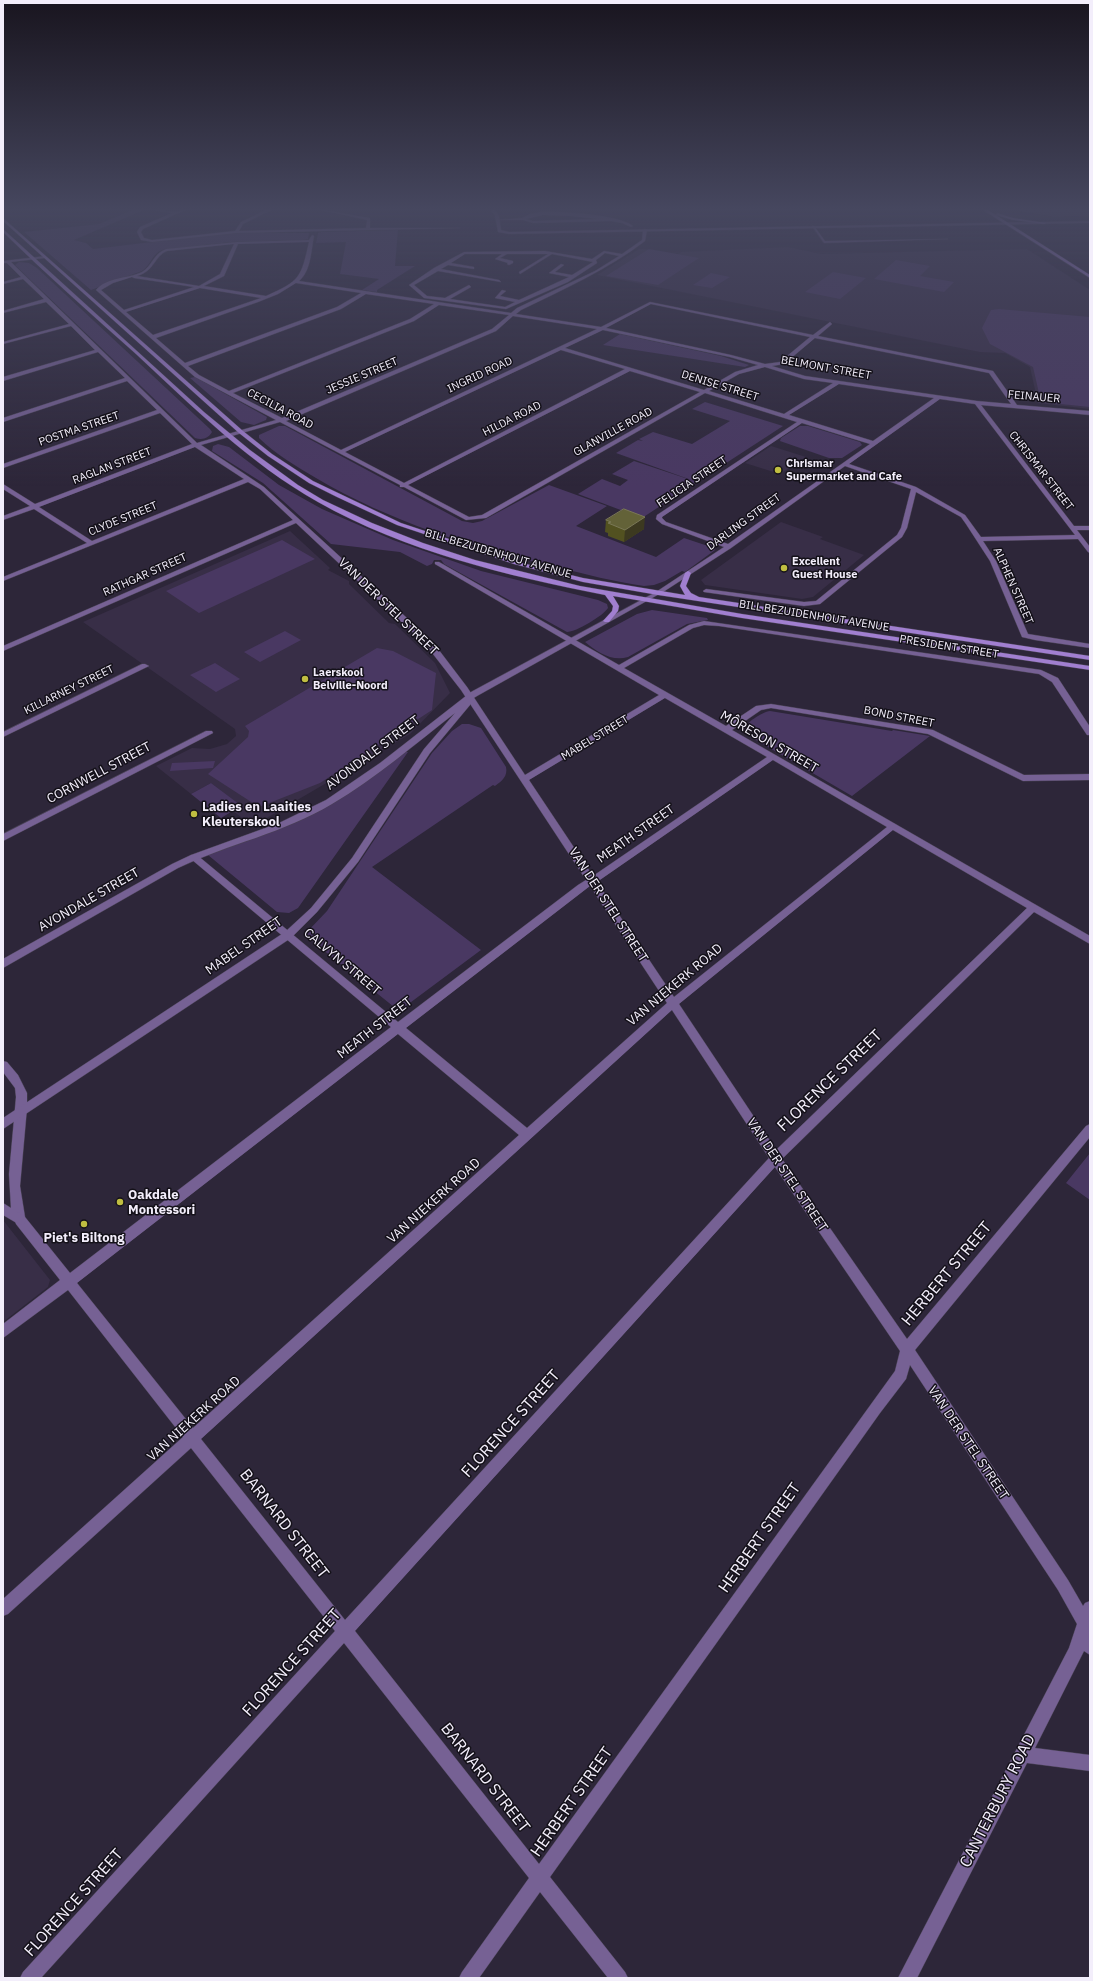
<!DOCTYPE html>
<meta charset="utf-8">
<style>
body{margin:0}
#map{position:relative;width:1093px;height:1981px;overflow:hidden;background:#2d2639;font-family:"IBM Plex Sans",sans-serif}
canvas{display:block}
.frame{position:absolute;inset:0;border:4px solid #f3eefb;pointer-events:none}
</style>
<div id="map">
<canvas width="1093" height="1981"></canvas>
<div class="frame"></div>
</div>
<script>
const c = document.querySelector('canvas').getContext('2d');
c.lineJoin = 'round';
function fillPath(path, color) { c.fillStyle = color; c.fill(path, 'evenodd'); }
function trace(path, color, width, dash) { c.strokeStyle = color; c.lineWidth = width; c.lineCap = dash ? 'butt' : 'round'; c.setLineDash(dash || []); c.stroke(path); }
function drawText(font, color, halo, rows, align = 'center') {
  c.font = font + ' "IBM Plex Sans",sans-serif'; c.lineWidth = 3; c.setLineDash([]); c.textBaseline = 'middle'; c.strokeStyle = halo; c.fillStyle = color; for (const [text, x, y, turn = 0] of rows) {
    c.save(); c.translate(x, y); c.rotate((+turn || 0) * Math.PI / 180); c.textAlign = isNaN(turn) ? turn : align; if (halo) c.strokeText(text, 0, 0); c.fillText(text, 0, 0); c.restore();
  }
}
fillPath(new Path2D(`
 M1015,210H1090V216L1053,217Z
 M788,247L821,254L1027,249L1090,290V409L1038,403L1030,367L1005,353L980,352L597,275L639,249H646L678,254L681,252Z
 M771,446L806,457L780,474L745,463Z
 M781,522L823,537L820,539L864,555L813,597L802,599L705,585L701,580Z
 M290,531L330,568L328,570L349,581V584L389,623L395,624L435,663L450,693L410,734L253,826L233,811L241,806L211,783L191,794L156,766L192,748L210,749L227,744L236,736L235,729L83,622Z
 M3,1220L50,1280L48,1287L3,1322Z`), '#382e47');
fillPath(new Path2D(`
 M132,210H144L74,240L86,243L93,249L229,233H309L308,239L303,240L231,242L162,250C152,254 151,265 142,271L91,290L24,232L99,224Z
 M398,230L395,266H415L377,290V292L362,290L379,279L340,274L346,242L316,243L318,233L321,232Z
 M649,249L699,258L658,285L606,276Z
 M896,260L930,266L920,276L954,282L944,292L874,279Z
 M19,262L29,263L37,268L210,429L212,432C208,439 202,440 195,438L15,265Z
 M833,272L866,278L840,299L805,292Z
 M711,273L730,277L712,288L693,285Z
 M999,309L1090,317V407L1041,402L1033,367L990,344L982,328L991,310Z
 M620,334L721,356L749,365L745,367L603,345Z
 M195,377L267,417L266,420L254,425L241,422L190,378Z
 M705,402L783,426L697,482L616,453L638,440L643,441L639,439L653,432L692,444L730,421L692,409Z
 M279,426H285L462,521L473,523L482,521L549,485L607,506L576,526L656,557L684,538L705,545L709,543L716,545L715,550L685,572L682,571L665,581L654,585L644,586C615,582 585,574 556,567C473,548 389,521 316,478C296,466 275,454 259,438V435Z
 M800,426H808L860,442L862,445L842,458H829L780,441L781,438Z
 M218,444L229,447L279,485L322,509L393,540L481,571L598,600L607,604L608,608C603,616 576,632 567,632L444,564L441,560H434L432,564L427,566L400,552L331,544L263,483L212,451L213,446Z
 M634,461L697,482L642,518L578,494L602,479L620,486L628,480L612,474Z
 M282,540L315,559L199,613L166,591Z
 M652,610L707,618L708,620L687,624L628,657C612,662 597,652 585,642L637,614Z
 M285,631L301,640L260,662L244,652Z
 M377,648L393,651L436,673L432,710L320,783L259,807L208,774L248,737L249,731L245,726Z
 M215,663L240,679L216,692L190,675Z
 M770,711L892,731L893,730L930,736L852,796L744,733L743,731C745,723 762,712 770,711Z
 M462,724H469L481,728L506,767C508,776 502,781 495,786L493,785L372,867L481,950L399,1011L306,936L307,932L327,911L432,753L452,731Z
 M403,752H408L298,908L289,913L277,912L208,855L289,824Z
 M215,761L213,768L170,771L172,763Z
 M211,783L239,804L241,806L221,818L191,794Z
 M1090,1153V1200L1066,1183Z`), '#493862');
const minor = new Path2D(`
 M155,210L176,212L185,210L143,229L141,232L144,238L152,240L235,231L241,222L266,210H271L243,224L239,231L366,228L367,220L322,210L370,218V228H460L236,233L152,242L141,240L137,232L140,227L172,213Z
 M543,212C564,212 617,214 633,226L631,227L622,223L611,221L533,223L523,220H496L522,218L530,214ZM543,215L571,216L598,219L533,221L526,219Z
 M812,226H814L825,241L948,239L824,243Z
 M645,229L647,230L645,241C607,270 564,289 521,310L516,314L601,327L650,302L813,335L830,322L832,324L818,336L993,371L1017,405L1090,411V415L981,405L1074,526H1090V530H1077L1090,547V553L1088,552L1078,539L983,541L996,561L1028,634L1090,644V648L1035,640L1022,637L990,561L966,524L961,517L916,492L907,528L902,537L820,604L804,606L704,592L703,591L706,589L804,602L816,601L897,535L901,528L911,489L845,466L731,548L660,594H656V592L724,547L662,524L656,519L657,515L797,422L705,393L486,518L466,520L404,487H400V485L280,422L201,445L264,487L432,641L467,687L525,775L659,695L435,564V562H439L619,665L689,625L704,621L1041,670L1058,678L1090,727V735H1087L1052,682L1039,674L719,626L704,625L693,628L624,668L726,726L756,706L771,704L933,730L1024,775L1090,774V780L1023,781L928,734L771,708L761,710L732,730L1090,936V944L1034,912L782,1159L907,1339L1086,1126L1090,1124V1137L915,1350L1068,1580L1083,1606L1085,1603L1090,1601V1655L1084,1651L1035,1748L1090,1755V1771L1027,1763L917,1978H898L1069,1648L1077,1624L1058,1590L910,1365L906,1379L880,1413L550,1877L625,1972L628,1978H608L540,1892L479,1978H459L462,1972L529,1878L344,1643L41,1978H20L23,1972L335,1631L191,1448L8,1614L3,1616V1599L183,1437L68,1290L3,1338V1324L60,1280L16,1224L11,1209L9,1174L16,1097L15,1088L3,1072V1061L7,1062L18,1075L27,1093V1108L20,1186L25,1217L70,1273L391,1027L191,859L190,857L191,855H197L398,1022L578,885L586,880L461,690L426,645L296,523L3,651V646L293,520L260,489L248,482L3,581V577L87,543L34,509L3,520V516L30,506L3,489V484L35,504L192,444L160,413L3,468V464L157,410L127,381L3,422V418L125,378L98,352L3,381V377L95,350L71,326L3,344V342L69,324L46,302L3,313V311L44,299L23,279L3,284V282L21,277L7,263H3V261L46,256L45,258L11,262L197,443L276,420L195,377L96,290C107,277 127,279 142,272C152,266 154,253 166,249L237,242L309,240L312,235L314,236C311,251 311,271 299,281L511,313L517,308L595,271L619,256L605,253L596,260L597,263L568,282L506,309L424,298L409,285L434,268L464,252L545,251L592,259L604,251L622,254L642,240L643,230ZM309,242C301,278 300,281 266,296L204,286L224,276L238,244ZM234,244L220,274L199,286L137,276C155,271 154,256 167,251ZM465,254H502L495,259L508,263L507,264L509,265L513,263V261L500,258L507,254H548L519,272L520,274L552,254L593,262L572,275L555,272L564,265L561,264L549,273L569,277L519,300L500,296L506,291L502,290L495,298L515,302L505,307L450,299L471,287L469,285L445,298L427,296L414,285L438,271L501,282L499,280L441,269L448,265L474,269V267L451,263ZM132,277L134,278L194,287L124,310L101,290L113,283ZM296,283L361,293L337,307L185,363L156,338L258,302L278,294ZM200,288L261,298L153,335L126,312ZM366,294L434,304L410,319L229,391L199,375L188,366L341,309ZM651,304L810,337L780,362L765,364L731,355L606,328ZM439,305L509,315L492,329L282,418L233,393L414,321ZM513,316L597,329L341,450L286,421L496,331ZM603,330L730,357L758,365L735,372L704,390L565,348ZM815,338L989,373L1011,404L977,401L805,376L772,366L784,364ZM561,350L625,369L404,483L345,452ZM765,367L804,379L833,383L784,414L709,391L739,374ZM630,371L700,392L482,515L469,517L408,485ZM839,384L934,398L873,441L789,415ZM940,399L975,404L1075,535L981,537L965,515L916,487L849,464ZM802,423L870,444L728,544L666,522L662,518V517ZM195,447L244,479L92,541L39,507ZM665,698L767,757L593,876L529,780ZM773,760L887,827L674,997L597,882ZM893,830L1027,908L776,1150L679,1004ZM590,886L667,1003L527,1128L406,1028ZM672,1010L769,1158L345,1620L201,1439ZM398,1034L519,1135L193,1428L77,1283ZM775,1167L900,1351L895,1371L539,1864L355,1631Z
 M142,664H145L149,666L3,737V732Z
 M206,731H212L213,733L3,841V834Z`);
const tertiary = new Path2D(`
 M491,210H495L499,216L501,230L509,232L1090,221V223L509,234L498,232L495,216Z
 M656,592L661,593L477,696L469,701L471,703L470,705L430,753L358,862L317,912L291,938L3,1129V1118L285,932L311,908L352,858L424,749L455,713C415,744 376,778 332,804C284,833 228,844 178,868L3,968V959L172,864L191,855L279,823L326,800L380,763L471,692Z
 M3,1203L24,1216L26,1220L24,1224L20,1225L3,1215Z`);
const secondary = new Path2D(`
 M983,210H988L1090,275V278Z
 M997,213L1013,218L1046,223L1044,224L1013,220L996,215Z
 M3,218L243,431L272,454L313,481L401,523L518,562L583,578L685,595L680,586L685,573L688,571L691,573L686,586L691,593L699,597L1090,656V660L658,595L583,582L514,564L397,525L337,497L309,483L268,456L239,433L3,221Z
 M3,229L204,412L250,450L298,485L323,500L372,523L423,543L475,560L580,586L742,614L1090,666V670L742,618L613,596L619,606L618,611L609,622H605L603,621L612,611L613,606L605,595C507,576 405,551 318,502C249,463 193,407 136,354C91,314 46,274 3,232Z`);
trace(minor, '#494254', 1);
trace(tertiary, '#494254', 1);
trace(secondary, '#494254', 1);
fillPath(minor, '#766194');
fillPath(tertiary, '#766194');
fillPath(secondary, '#a17fd0');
fillPath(new Path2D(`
 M606,520L644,529L624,542L608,536V533L605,532Z`), '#525120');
fillPath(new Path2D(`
 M645,517L644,529L624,542L625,530Z`), '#3c3920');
const building = new Path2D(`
 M624,509L645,517L625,530L608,523L611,522L606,520Z`);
fillPath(building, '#636238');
trace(building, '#7a7856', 1);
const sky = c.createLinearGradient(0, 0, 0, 487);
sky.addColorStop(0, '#19151f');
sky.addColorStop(0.43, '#46475f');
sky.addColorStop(1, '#46475f00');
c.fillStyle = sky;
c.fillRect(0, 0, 1093, 487);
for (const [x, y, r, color] of [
 [778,470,4,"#c0be41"],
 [784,568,4,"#c0be41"],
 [305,679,4,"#c0be41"],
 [194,814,4,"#c0be41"],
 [120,1202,4,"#c0be41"],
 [84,1224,4,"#c0be41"]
]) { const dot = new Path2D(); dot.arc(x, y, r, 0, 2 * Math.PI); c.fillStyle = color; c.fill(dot); trace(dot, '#141119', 1.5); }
drawText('11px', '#f3eefb', '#141119', [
 ["BELMONT STREET",826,368,10],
 ["INGRID ROAD",480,375,-25],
 ["JESSIE STREET",362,376,-23],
 ["DENISE STREET",720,386,17],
 ["FEINAUER",1034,397,5],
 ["CECILIA ROAD",280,409,28],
 ["HILDA ROAD",512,419,-27],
 ["POSTMA STREET",79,429,-19],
 ["GLANVILLE ROAD",613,432,-29],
 ["RAGLAN STREET",112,466,-21],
 ["CHRISMAR STREET",1041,471,52],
 ["FELICIA STREET",692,482,-34],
 ["CLYDE STREET",123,519,-22],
 ["DARLING STREET",744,522,-36],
 ["BILL BEZUIDENHOUT AVENUE",498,554,16],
 ["RATHGAR STREET",145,575,-24],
 ["ALPHEN STREET",1013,586,66],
 ["BILL BEZUIDENHOUT AVENUE",814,616,9],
 ["PRESIDENT STREET",949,647,9],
 ["KILLARNEY STREET",69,690,-26],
 ["BOND STREET",899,717,11],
 ["MABEL STREET",595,738,-31]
]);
drawText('bold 11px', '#f3eefb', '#141119', [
 ["Chrismar",786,464],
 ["Supermarket and Cafe",786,477],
 ["Excellent",792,562],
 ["Guest House",792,575],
 ["Laerskool",313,673],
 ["Belville-Noord",313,686]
], 'left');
drawText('13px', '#f3eefb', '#141119', [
 ["VAN DER STEL STREET",388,607,44],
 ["MÔRESON STREET",769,742,30],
 ["AVONDALE STREET",373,753,-37],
 ["CORNWELL STREET",99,773,-28],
 ["MEATH STREET",636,834,-35],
 ["AVONDALE STREET",89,900,-30],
 ["VAN DER STEL STREET",608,905,57],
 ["MABEL STREET",244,946,-35],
 ["CALVYN STREET",342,962,40],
 ["VAN NIEKERK ROAD",675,985,-40],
 ["MEATH STREET",375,1028,-38],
 ["VAN DER STEL STREET",787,1175,56],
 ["VAN NIEKERK ROAD",434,1201,-42],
 ["VAN NIEKERK ROAD",194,1419,-42],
 ["VAN DER STEL STREET",968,1443,56]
]);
drawText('bold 13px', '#f3eefb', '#141119', [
 ["Ladies en Laaities",202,807],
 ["Kleuterskool",202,822],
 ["Oakdale",128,1195],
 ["Montessori",128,1210],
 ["Piet's Biltong",84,1238,"center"]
], 'left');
drawText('16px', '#f3eefb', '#141119', [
 ["FLORENCE STREET",830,1081,-44],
 ["HERBERT STREET",947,1274,-50],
 ["FLORENCE STREET",511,1424,-48],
 ["BARNARD STREET",284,1524,52],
 ["HERBERT STREET",760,1538,-55],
 ["FLORENCE STREET",292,1663,-48],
 ["BARNARD STREET",485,1778,52],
 ["CANTERBURY ROAD",998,1801,-63],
 ["HERBERT STREET",572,1802,-55],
 ["FLORENCE STREET",74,1903,-48]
]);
</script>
